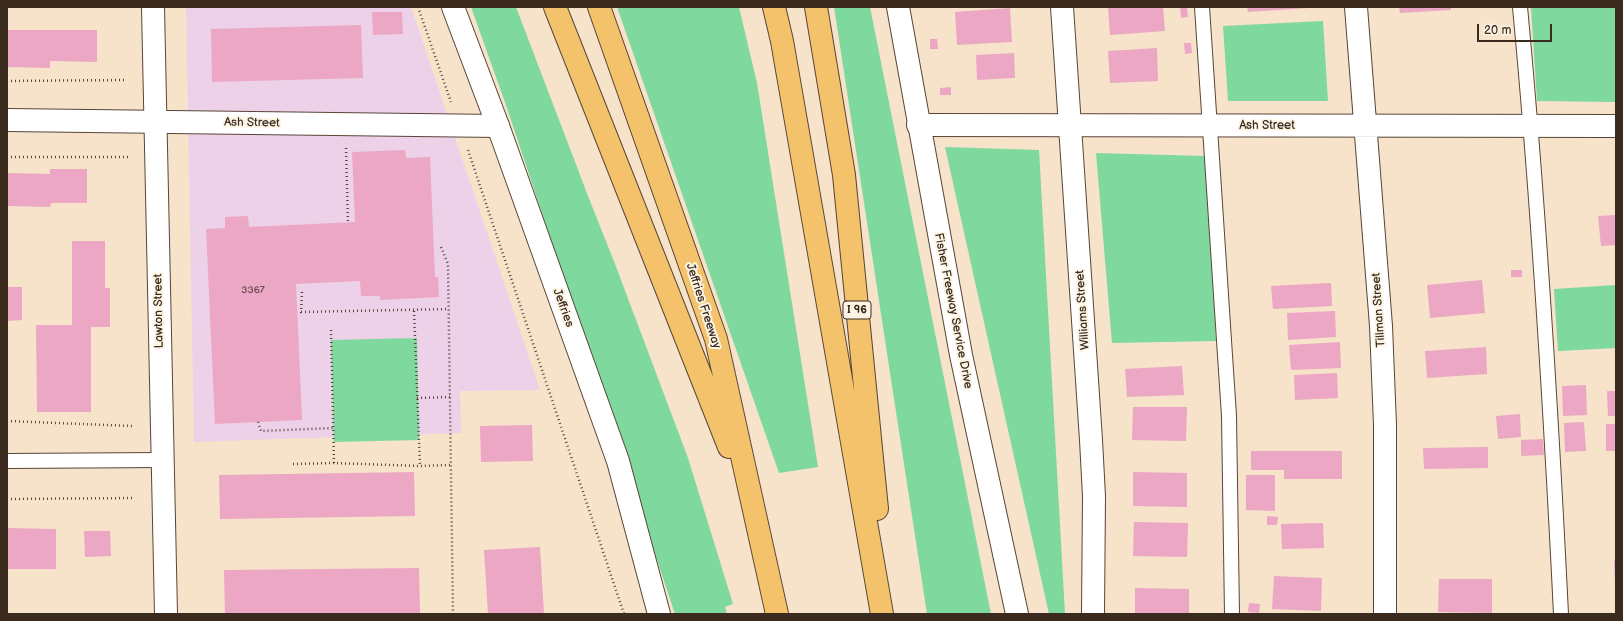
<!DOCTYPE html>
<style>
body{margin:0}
#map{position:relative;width:1623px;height:621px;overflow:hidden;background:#f6e3c9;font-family:"Balsamiq Sans",sans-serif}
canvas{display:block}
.frame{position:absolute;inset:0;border:8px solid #3b2a1e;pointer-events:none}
.scale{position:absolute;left:1477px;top:24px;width:75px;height:18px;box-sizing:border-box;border:2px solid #3b2a1e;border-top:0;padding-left:5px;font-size:12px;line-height:14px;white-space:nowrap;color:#3b2a1e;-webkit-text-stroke:3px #fcf5e5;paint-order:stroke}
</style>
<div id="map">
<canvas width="1623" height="621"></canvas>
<div class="frame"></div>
<div class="scale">20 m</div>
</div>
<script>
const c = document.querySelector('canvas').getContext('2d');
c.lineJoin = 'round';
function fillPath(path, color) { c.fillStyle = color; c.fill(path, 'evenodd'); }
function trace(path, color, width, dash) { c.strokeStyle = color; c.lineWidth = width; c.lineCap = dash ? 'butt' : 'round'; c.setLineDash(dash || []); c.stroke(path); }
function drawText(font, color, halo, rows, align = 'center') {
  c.font = font + ' "Balsamiq Sans",sans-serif'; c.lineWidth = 4; c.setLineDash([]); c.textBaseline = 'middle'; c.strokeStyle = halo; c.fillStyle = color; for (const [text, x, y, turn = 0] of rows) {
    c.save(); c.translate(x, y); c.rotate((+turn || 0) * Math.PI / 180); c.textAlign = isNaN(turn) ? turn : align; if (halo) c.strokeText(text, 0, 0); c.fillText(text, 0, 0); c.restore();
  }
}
fillPath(new Path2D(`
 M411,7L540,390L460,391L461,433L194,442L186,8Z`), '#edd1e9');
fillPath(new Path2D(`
 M471,7H516L588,196L615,264L688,458L733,604L725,607L727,614H675L507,108Z
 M617,7H739L757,83L818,467L779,473Z
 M834,7H870L991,614H927Z
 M1531,7H1616V102L1537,101Z
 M1323,21L1328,101H1228L1223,26Z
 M945,147L1039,150L1065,614H1049Z
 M1096,153L1207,156L1216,341L1112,343Z
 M1616,285V348L1558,351L1554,289Z
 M417,338L419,440L334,442L331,340Z`), '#7fd89e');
fillPath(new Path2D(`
 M1108,7H1163L1165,31L1110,35Z
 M1180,7H1187L1188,17L1181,18Z
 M1247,7H1309V8L1248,12Z
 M1399,7H1451V10L1400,13Z
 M1010,8L1012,42L957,45L955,12Z
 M372,12H402L403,34L373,35Z
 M361,25L363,78L212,82L211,29Z
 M7,30H97V62L50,61V68L7,67Z
 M930,39H937L938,49H930Z
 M1184,43H1191L1192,53L1185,54Z
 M1157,48L1158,81L1110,83L1108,51Z
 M1014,53L1015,78L977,80L976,55Z
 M951,87V95H940V88Z
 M405,150L406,158L430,157L435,277H438L439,297L380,300V296H361L360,281L296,284L302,420L215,424L206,229L225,228V217L248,216L249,227L355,222L352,152Z
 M50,169H87V203H51L50,207L7,206V173L50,174Z
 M1616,215V245L1601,246L1598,216Z
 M72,241H105V288H110V327H91V412H37L36,325H72Z
 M1511,270H1522V277H1511Z
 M1482,280L1485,313L1430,318L1427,285Z
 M1331,283L1332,306L1273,309L1271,286Z
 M7,287H22V320L7,321Z
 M1335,311L1336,337L1288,340L1287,313Z
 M1340,342L1341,368L1291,370L1289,345Z
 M1486,347L1487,374L1427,378L1425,351Z
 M1182,366L1184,395L1127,397L1125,369Z
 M1337,373L1338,398L1295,400L1294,375Z
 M1586,385L1587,415L1563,416L1562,386Z
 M1607,391H1616V416H1608Z
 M1133,407H1187L1186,441L1132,440Z
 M1520,414L1521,437L1498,439L1496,416Z
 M1584,422L1586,451L1565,452L1564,423Z
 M1606,424H1616V451H1606Z
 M532,425L533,461L481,462L480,426Z
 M1543,439L1544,455L1521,456V440Z
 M1488,447V468L1424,469L1423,448Z
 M1251,451H1342V479H1284V470H1251Z
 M414,472L415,516L220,519L219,475Z
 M1133,472L1187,473V507L1133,506Z
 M1246,475H1275V511L1246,510Z
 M1267,516L1278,517L1277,525H1267Z
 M1134,522L1188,523L1187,557L1133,556Z
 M7,523H8V528L56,529V569H7Z
 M1323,523L1324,548L1282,549L1281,524Z
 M84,531H110L111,556L85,557Z
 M540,547L544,614H488L484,550Z
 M1616,560V585H1615L1614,561Z
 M419,568L420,614H225L224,570Z
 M1274,576L1322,578L1321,611L1272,609Z
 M1439,579H1492V613L1438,612Z
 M1135,588L1189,589V614H1135Z
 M1249,603L1260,604L1259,613L1248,612Z`), '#eba7c3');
const service = new Path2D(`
 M1202,7L1229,416L1232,614
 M1520,7C1539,209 1551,411 1561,614
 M7,461L162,460`);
const minor = new Path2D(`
 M153,7L166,614
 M1062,7L1091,440L1094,496L1093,614
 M1356,7L1381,326L1385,425V614
 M7,120L498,126
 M918,125L1616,126`);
const tertiary = new Path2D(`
 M453,7L498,126L618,461L659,614
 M898,7L961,355L1017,614`);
const motorway = new Path2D(`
 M555,7L729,447
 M599,7L716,339L777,614
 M774,7L782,41L882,614
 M816,7L844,175L877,509`);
trace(service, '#574638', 16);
trace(minor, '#574638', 24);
trace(tertiary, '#574638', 24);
trace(motorway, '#574638', 24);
trace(new Path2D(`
 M418,7L451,102
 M7,81L126,80
 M346,148L348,223
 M468,150L624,614
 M7,157H128
 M441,247L448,264L453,614
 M302,292L301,312L449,309
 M414,311L420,466L451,465
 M331,330L334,463
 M417,398L450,397
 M7,421L132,426
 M258,422L261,431L333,428
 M293,464L334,463L420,466
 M7,499L135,498`), '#574638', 2.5, [1, 3]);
trace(service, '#fff', 14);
trace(minor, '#fff', 22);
trace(tertiary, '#fff', 22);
trace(motorway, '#f3c26a', 22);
drawText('10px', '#674947', null, [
 ["3367",253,290]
]);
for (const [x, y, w] of [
 [857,310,28]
]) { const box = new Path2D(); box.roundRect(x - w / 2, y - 9, w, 18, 3); c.fillStyle = '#fcf5e5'; c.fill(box); trace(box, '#3b2a1e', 1); }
drawText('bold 11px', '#3b2a1e', null, [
 ["I 96",857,310]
]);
drawText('12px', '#3b2a1e', '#fcf5e5', [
 ["Ash Street",252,123,1],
 ["Ash Street",1267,126],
 ["Jeffries Freeway",703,306,72],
 ["Jeffries",563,308,70],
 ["Williams Street",1083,310,-94],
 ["Tillman Street",1379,310,-94],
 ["Lawton Street",159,311,-91],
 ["Fisher Freeway Service Drive",953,311,79]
]);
</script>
